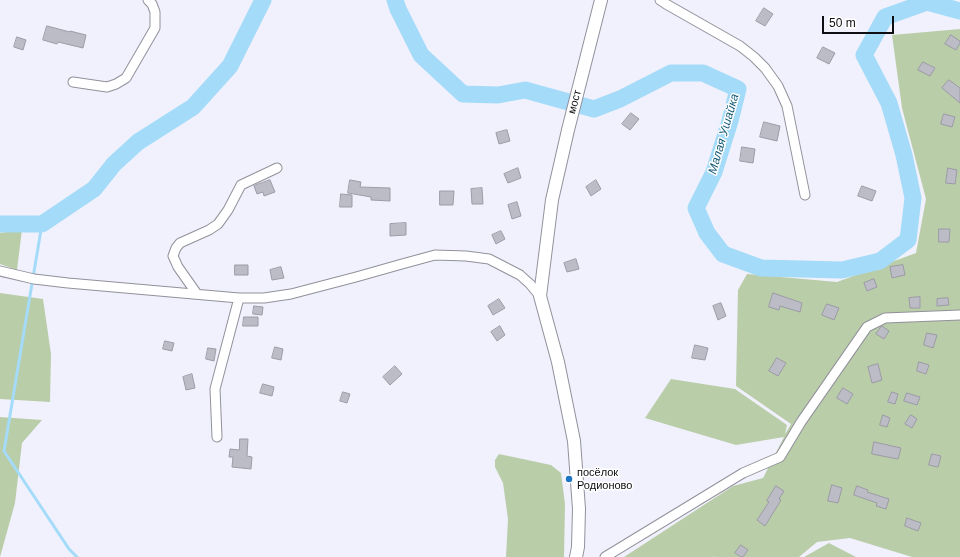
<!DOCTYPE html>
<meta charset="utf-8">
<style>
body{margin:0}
#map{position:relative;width:960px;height:557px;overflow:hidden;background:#f1f1fd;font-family:Helvetica,sans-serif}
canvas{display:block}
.scale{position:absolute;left:822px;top:16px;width:72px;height:18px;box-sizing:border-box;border:2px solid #0e0d11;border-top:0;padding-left:5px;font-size:12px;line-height:14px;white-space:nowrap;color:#0e0d11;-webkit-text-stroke:3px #fff;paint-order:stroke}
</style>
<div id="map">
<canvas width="960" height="557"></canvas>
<div class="scale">50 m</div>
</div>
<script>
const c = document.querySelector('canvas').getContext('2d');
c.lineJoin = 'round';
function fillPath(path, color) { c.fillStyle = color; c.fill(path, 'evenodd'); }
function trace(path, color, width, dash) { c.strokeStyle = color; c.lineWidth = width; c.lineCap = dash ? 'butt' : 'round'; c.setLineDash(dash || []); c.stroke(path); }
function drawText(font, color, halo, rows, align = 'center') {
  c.font = font + ' Helvetica,sans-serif'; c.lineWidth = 3; c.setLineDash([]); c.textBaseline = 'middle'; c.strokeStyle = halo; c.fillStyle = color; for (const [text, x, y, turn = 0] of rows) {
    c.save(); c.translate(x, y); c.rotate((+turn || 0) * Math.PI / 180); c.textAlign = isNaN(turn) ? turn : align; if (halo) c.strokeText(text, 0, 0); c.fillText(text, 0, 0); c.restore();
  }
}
fillPath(new Path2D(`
 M960,29V557H912L850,538L817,542L799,557H714V556L713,557H624L733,486L763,478L784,437L736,445L645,418L671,379L735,389L787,425L785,434L791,424L736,386L738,290L747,274L837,282L916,253L926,199L902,108L892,35Z
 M22,229L17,270L0,264V233Z
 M0,293L43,299L51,354L50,402L0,399Z
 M0,417L42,420L22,443L15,503L0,557Z
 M499,454L551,465L561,473L565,504L564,557H506L508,519L503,483L495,467V460Z
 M829,543L856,557H804Z`), '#bacda9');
trace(new Path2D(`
 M42,224L4,451L69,549L77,557`), '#a4dbf8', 3);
trace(new Path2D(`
 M395,0L398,9L421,55L463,94L498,95L525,90L594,109L620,99L671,73H703L738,89L730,121L714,172L696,208L707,233L723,254L761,268L842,270L880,261L908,240L913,198L904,155L889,103L864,55L885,17L927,2L960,11
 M0,224H42L94,189L114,164L138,142L193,107L230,66L263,0`), '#a4dbf8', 17);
const building = new Path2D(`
 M764,8L773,14L765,26L756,21Z
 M47,26L70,32V31L86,35L83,48L58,42L57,44L43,40Z
 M951,35L960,41V43L956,50L945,44Z
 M17,37L26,40L23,50L14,47Z
 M823,47L835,53L829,64L817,58Z
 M923,62L935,68L930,76L918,70Z
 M949,80L960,88V103L942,88Z
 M631,113L639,119L630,130L622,124Z
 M944,114L955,117L952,127L941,124Z
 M764,122L780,126L777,141L760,137Z
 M507,130L510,141L499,144L496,133Z
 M742,147L755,149L753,163L740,161Z
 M518,168L521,178L508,183L504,174Z
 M948,168L957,170L955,184L946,183Z
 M270,180L275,192L264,196L263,192L257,194L254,186Z
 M350,180L361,182L360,187L390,188V201L371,200V197L348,193Z
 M596,180L601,189L591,196L586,187Z
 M862,186L876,191L872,201L858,196Z
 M482,188L483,204H472L471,189Z
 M440,191H454L453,205H440Z
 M341,194L352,195V207H340Z
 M517,202L521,216L512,219L508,205Z
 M406,223V235L390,236V224Z
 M939,229H950L949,242H939Z
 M501,231L505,239L496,244L492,235Z
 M576,259L579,269L567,272L564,263Z
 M235,265H248V275H235Z
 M903,265L905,275L892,278L890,267Z
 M281,267L284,278L272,280L270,270Z
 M874,279L877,287L867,291L864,283Z
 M773,293L802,303L800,312L780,306L779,310L769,307Z
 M920,297V308H910L909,298Z
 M948,298L949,305L937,306V299Z
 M499,299L505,308L493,315L488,306Z
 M721,303L726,316L718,320L713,306Z
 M827,304L839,308L834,320L822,315Z
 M254,306L263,307L262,315L253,314Z
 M244,317H258V326H243Z
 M500,326L505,335L497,341L491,332Z
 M882,326L889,331L884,339L876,334Z
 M927,333L937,335L933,348L924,345Z
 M165,341L174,343L172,351L163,349Z
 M695,345L708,348L705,360L692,358Z
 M275,347L283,349L281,360L272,358Z
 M208,348L216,349L214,361L206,359Z
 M777,358L786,363L778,376L769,371Z
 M919,362L929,365L926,374L917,371Z
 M878,364L882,380L872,383L868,367Z
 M395,366L402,374L390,385L383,377Z
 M192,374L195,388L186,390L183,377Z
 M263,384L274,387L272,396L260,393Z
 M843,388L853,394L847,404L837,398Z
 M343,392L350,394L347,403L340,401Z
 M892,392L898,394L895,404L888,402Z
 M907,393L920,397L917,405L904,401Z
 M883,415L890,418L887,427L880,425Z
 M911,415L917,419L912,428L905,424Z
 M240,439H248L247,456L252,457L251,469L232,467L233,457H229L230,449L239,450Z
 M874,442L901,448L898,459L872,454Z
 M932,454L941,456L938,467L929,465Z
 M832,485L842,488L838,503L828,501Z
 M776,486L784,491L779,499L781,500L765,526L757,520L769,502L767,501Z
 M857,486L868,490L867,492L889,499L886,509L876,506L877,503L854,495Z
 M907,518L921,523L918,531L905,526Z
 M741,545L748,550L743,557H741L735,553Z`);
fillPath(building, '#bcbcc7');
trace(building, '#9c9ba6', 1);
const minor = new Path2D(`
 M660,0L666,4L740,46L754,57L765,68L778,86L787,106L805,195
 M73,82L107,87L116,84L126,78L155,28V12L152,4L148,0
 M0,271L34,279L68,283L239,298H264L291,294L356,277L402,264L435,255L466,256L489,259L520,275L530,284L540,296
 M197,294L178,267L173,256L176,248L180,243L209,230L218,224L228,210L241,185L277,168
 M217,437L215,389L239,298
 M605,557L743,473L780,457L801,422L867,327L885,318L960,315`);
const tertiary = new Path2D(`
 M576,557L578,547L579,509L574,441L558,362L540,296L552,200L568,130L601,0`);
trace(minor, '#91919b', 11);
trace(tertiary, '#91919b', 14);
trace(minor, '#fff', 9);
trace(tertiary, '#fff', 12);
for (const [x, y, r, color] of [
 [569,479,4,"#1e75c3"]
]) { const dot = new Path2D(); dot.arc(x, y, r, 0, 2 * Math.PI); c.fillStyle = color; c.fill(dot); trace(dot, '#fff', 1.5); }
drawText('11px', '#0e0d11', '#fff', [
 ["мост",575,102,-75]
]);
drawText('11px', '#0e0d11', '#fff', [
 ["посёлок",577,473],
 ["Родионово",577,486]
], 'left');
drawText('italic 12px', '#135874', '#fff', [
 ["Малая Ушайка",724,134,-74]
]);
</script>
